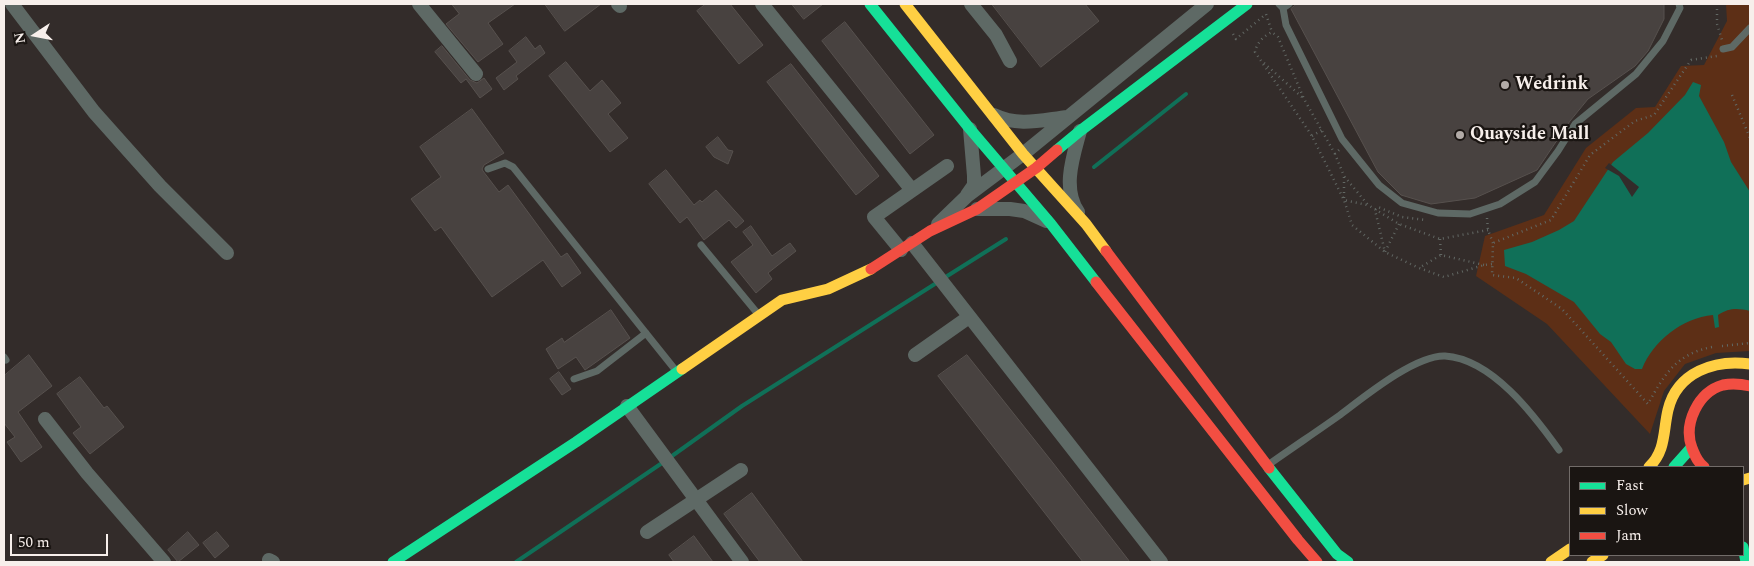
<!DOCTYPE html>
<style>
body{margin:0}
#map{position:relative;width:1754px;height:566px;overflow:hidden;background:#332c2a;font-family:Spectral,serif}
canvas{display:block}
.frame{position:absolute;inset:0;border:5px solid #f7efeb;pointer-events:none}
.legend{position:absolute;left:1569px;top:466px;width:175px;height:90px;box-sizing:border-box;background:#1a1512;border:1px solid #726c69;margin:0;padding:6px 9px;list-style:none;font-size:15px;color:#f7efeb}
.legend li{display:flex;align-items:center;gap:10px;height:25px}
.legend b{width:25px;border:1px solid #726c69}
.north{position:absolute;left:10px;top:10px;width:50px;height:50px;-webkit-text-stroke:4px #1a1512;paint-order:stroke;rotate:259deg;font-size:14px;font-weight:700;line-height:20px;text-align:center;color:#f7efeb}
.north::after{content:'';display:block;margin:auto;width:18px;height:22px;background:#f7efeb;clip-path:polygon(50% 0,100% 100%,50% 72%,0 100%)}
.scale{position:absolute;left:10px;top:534px;width:98px;height:22px;box-sizing:border-box;border:2px solid #f7efeb;border-top:0;padding-left:6px;font-size:15px;line-height:18px;white-space:nowrap;color:#f7efeb;-webkit-text-stroke:4px #1a1512;paint-order:stroke}
</style>
<div id="map">
<canvas width="1754" height="566"></canvas>
<div class="frame"></div>
<ul class="legend">
<li><b style="height:6px;background:#16e098"></b>Fast</li>
<li><b style="height:6px;background:#ffcf43"></b>Slow</li>
<li><b style="height:6px;background:#f24e42"></b>Jam</li>
</ul>
<div class="north">N</div>
<div class="scale">50 m</div>
</div>
<script>
const c = document.querySelector('canvas').getContext('2d');
c.lineJoin = 'round';
function fillPath(path, color) { c.fillStyle = color; c.fill(path, 'evenodd'); }
function trace(path, color, width, dash) { c.strokeStyle = color; c.lineWidth = width; c.lineCap = dash ? 'butt' : 'round'; c.setLineDash(dash || []); c.stroke(path); }
function drawText(font, color, halo, rows, align = 'center') {
  c.font = font + ' Spectral,serif'; c.lineWidth = 4.5; c.setLineDash([]); c.textBaseline = 'middle'; c.strokeStyle = halo; c.fillStyle = color; for (const [text, x, y, turn = 0] of rows) {
    c.save(); c.translate(x, y); c.rotate((+turn || 0) * Math.PI / 180); c.textAlign = isNaN(turn) ? turn : align; if (halo) c.strokeText(text, 0, 0); c.fillText(text, 0, 0); c.restore();
  }
}
fillPath(new Path2D(`
 M1726,4H1750V351L1716,353L1685,364L1664,391L1650,434L1547,324L1476,276L1485,236L1544,215L1586,148L1636,108L1655,107L1681,66L1704,65L1727,21Z`), '#5d2f16');
fillPath(new Path2D(`
 M1693,82L1701,85L1699,96L1724,142L1731,162L1750,192V311C1737,308 1729,308 1718,315L1719,327L1715,328L1713,315C1682,318 1653,341 1642,369H1635L1626,364L1611,342L1600,334L1574,302L1526,274L1505,266L1504,250L1532,242L1559,230L1574,221L1613,162L1648,133L1685,95Z`), '#107058');
fillPath(new Path2D(`
 M1609,163L1639,187L1632,197L1619,176L1605,168Z`), '#332c2a');
trace(new Path2D(`
 M1094,167L1186,94
 M944,278L1006,239
 M516,562L665,461L742,406L938,282`), '#107058', 4);
const building = new Path2D(`
 M452,4H515L488,23L503,44L478,62L446,24L459,14Z
 M545,4H601L565,31Z
 M706,4H730L763,45L739,64L697,11Z
 M792,4H823L804,19Z
 M992,4H1085L1099,21L1041,67Z
 M1297,4H1664V19L1648,51L1635,66L1588,99L1570,121L1537,170L1475,198L1431,204L1401,195L1378,172L1291,9Z
 M845,22L934,135L910,154L822,41Z
 M526,37L535,49L540,45L545,53L516,76L518,79L504,90L496,78L517,62L509,51Z
 M442,46L470,80L477,83L484,78L492,89L480,98L466,79L461,83L435,52Z
 M566,62L590,91L602,80L621,103L608,114L628,138L610,152L549,76Z
 M791,64L879,176L856,195L767,82Z
 M472,109L504,153L484,165L482,169L483,171L499,192L508,185L561,257L567,253L581,273L562,287L543,260L492,297L441,227L435,231L411,199L441,177L420,147Z
 M718,137L728,150L733,151L728,164L714,157L706,147Z
 M666,170L694,205L700,200L702,202L716,190L744,221L736,228L729,220L704,240L687,217L680,223L649,184Z
 M751,226L772,256L790,243L796,251L768,273L772,279L756,293L731,262L753,245L743,232Z
 M611,310L630,338L585,370L576,357L558,369L546,349L562,338L564,342Z
 M29,355L52,386L18,412L42,447L21,462L7,442L15,437L4,423V376Z
 M967,355L1053,463L1130,562H1083L938,376Z
 M559,372L571,389L562,395L550,379Z
 M80,377L104,408L107,406L124,427L90,454L73,433L81,427L57,394Z
 M752,493L803,562H760L724,514Z
 M188,532L199,545L178,562L168,550Z
 M217,532L229,546L215,558L203,543Z
 M694,536L713,562H674L669,555Z`);
fillPath(building, '#484240');
trace(building, '#57514e', 1);
trace(new Path2D(`
 M1717,4V24L1722,40
 M1233,34L1236,39L1266,14L1272,32
 M1264,63L1303,98
 M1732,95L1750,138
 M1312,136L1322,130
 M1339,150L1335,154L1344,176L1368,205L1399,224L1440,239L1488,230
 M1335,154L1304,99L1278,37L1272,32C1264,36 1257,42 1255,52L1312,136L1344,200L1352,225L1385,252L1419,268
 M1344,177V200L1367,205
 M1487,218L1488,230L1493,243
 M1399,224L1385,252L1375,210L1378,207L1402,217L1426,220
 M1440,239L1441,255
 M1484,265L1441,255L1419,268L1444,277L1484,265L1492,264
 M1722,346L1750,343
 M1712,347C1676,354 1664,375 1648,404L1562,309L1516,278L1492,275L1493,243L1551,220L1590,155L1635,121L1654,115L1691,60L1717,56`), '#626864', 2.5, [1, 4]);
trace(new Path2D(`
 M1279,4L1283,8L1286,25L1342,139L1379,185L1402,203L1438,213L1470,214L1500,204L1535,182L1558,151L1575,124L1636,74L1663,41L1680,8L1679,4
 M1283,8L1289,4
 M1723,49L1732,47L1750,28
 M488,169L505,163L513,167L677,372
 M701,245L758,314
 M4,357L6,360
 M574,379L597,371L646,333
 M1268,465C1292,448 1316,432 1340,415C1364,397 1415,355 1445,356C1492,359 1534,415 1559,450`), '#5e6965', 7);
trace(new Path2D(`
 M12,4L94,112L160,186L227,253
 M419,4L476,74
 M618,4L620,6
 M762,4L912,190
 M971,4L996,35L1010,61
 M994,115C1019,127 1041,120 1068,117
 M967,195L974,185V176L970,129
 M977,209H1010L1024,211L1046,221
 M1078,212C1062,188 1073,157 1080,131
 M938,224L967,196L1023,154L1207,4
 M912,243L1161,562
 M901,250L874,217L947,166
 M915,355L969,317
 M627,406L742,562
 M45,419L87,473L164,562
 M647,532L741,470
 M269,560L273,562`), '#5e6965', 14);
trace(new Path2D(`
 M870,4L970,129L1051,224L1096,282
 M1057,150L1080,131L1247,4
 M1674,467L1691,448
 M1269,468L1337,554L1348,562
 M1743,547L1746,562
 M393,562L576,442L682,369`), '#16e098', 11);
trace(new Path2D(`
 M905,4L1023,154L1086,224L1106,251
 M682,369L782,300L828,289L871,269
 M1649,467C1666,451 1663,431 1668,410C1677,372 1715,359 1750,364
 M1743,480L1750,478
 M1551,562L1570,549
 M1592,562L1603,555`), '#ffcf43', 11);
trace(new Path2D(`
 M1106,251L1269,468
 M871,269L930,231L977,209L1036,168L1057,150
 M1096,282L1298,540L1317,562
 M1704,467C1697,462 1695,455 1692,448C1683,424 1698,392 1723,385C1733,383 1741,384 1750,386`), '#f24e42', 11);
for (const [x, y, r, color] of [
 [1505,85,5,"#b2aba7"],
 [1460,135,5,"#b2aba7"]
]) { const dot = new Path2D(); dot.arc(x, y, r, 0, 2 * Math.PI); c.fillStyle = color; c.fill(dot); trace(dot, '#1a1512', 2); }
drawText('bold 18px', '#f7efeb', '#1a1512', [
 ["Wedrink",1515,85],
 ["Quayside Mall",1470,135]
], 'left');
</script>
